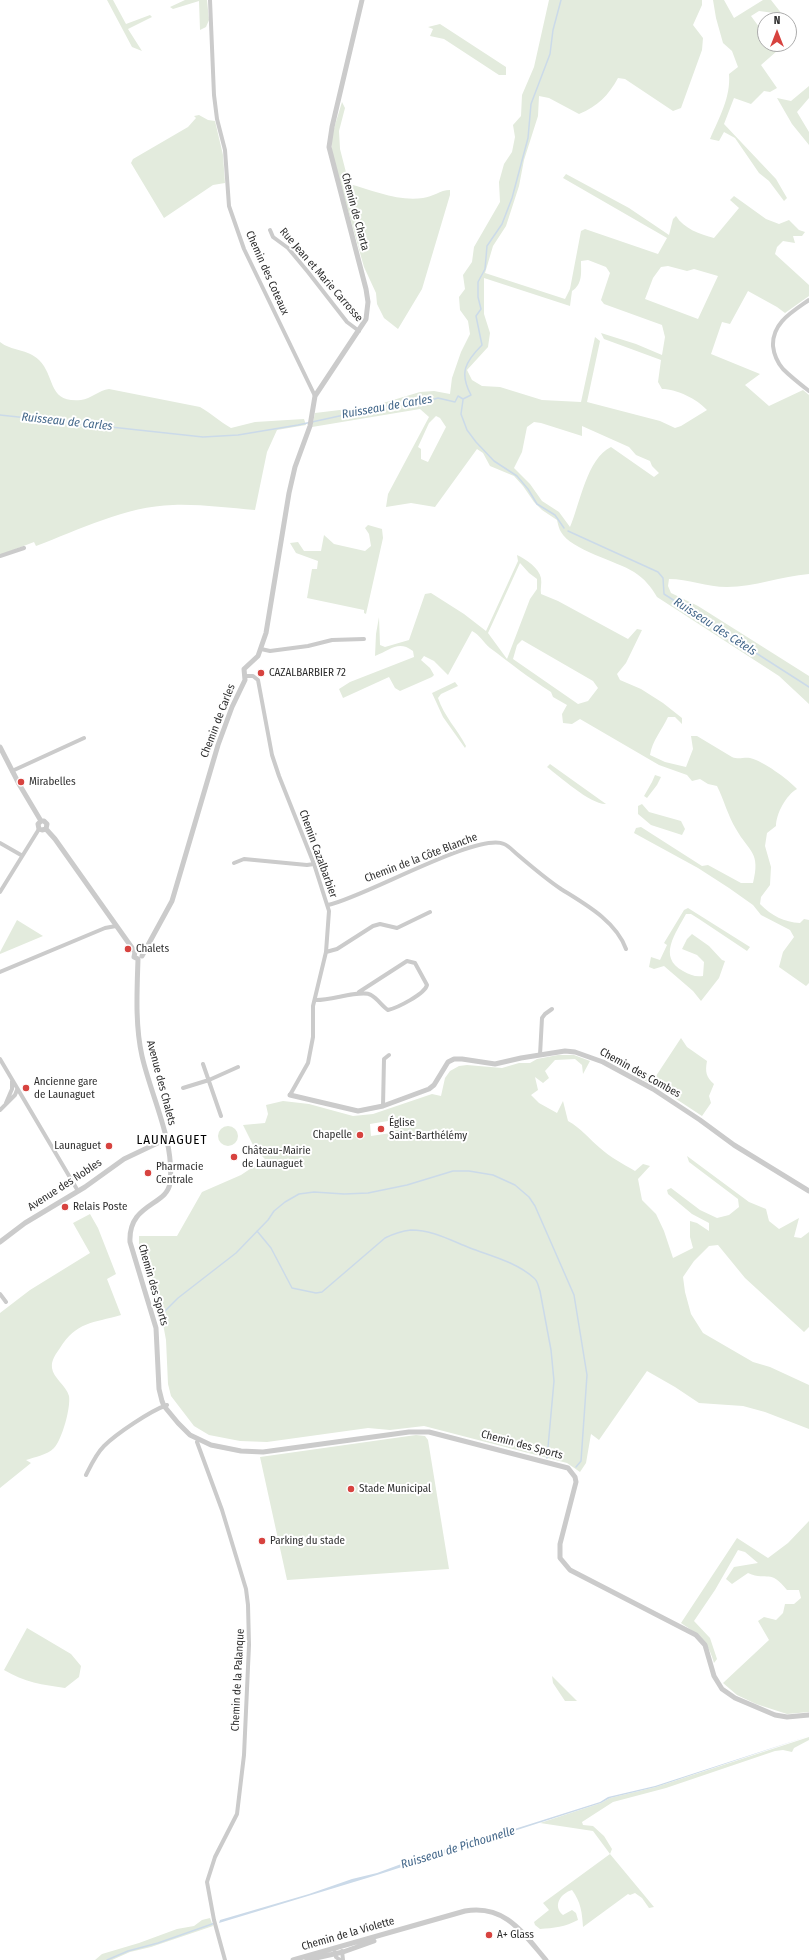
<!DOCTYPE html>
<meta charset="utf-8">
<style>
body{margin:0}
#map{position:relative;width:809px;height:1960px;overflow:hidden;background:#fff;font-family:"Fira Sans Condensed",sans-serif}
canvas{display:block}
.north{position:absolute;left:757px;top:12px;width:40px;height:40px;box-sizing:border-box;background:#fff;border:1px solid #ababab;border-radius:50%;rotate:0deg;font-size:11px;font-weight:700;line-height:16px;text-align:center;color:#2e2e2e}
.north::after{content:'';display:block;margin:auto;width:14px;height:18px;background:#d7433f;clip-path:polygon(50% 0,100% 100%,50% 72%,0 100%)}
</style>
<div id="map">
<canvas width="809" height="1960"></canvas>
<div class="north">N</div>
</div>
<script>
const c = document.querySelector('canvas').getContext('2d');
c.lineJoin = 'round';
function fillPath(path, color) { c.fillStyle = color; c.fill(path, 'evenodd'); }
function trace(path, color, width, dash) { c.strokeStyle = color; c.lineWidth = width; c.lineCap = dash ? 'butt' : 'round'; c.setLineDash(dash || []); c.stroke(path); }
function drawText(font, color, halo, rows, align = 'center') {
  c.font = font + ' "Fira Sans Condensed",sans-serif'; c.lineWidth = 4; c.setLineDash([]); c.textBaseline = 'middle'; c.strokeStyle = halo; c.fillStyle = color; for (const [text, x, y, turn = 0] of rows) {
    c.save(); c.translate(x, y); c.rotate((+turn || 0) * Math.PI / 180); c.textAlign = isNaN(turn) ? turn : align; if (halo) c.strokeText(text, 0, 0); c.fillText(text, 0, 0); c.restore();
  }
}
fillPath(new Path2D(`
 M107,0H113L126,24L150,15L152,17L128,29L142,51L132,47Z
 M185,0H207L209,20L206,27L200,30L199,1L173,9L170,7Z
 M549,0H702V5L693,25L703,38L702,50L681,108L673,111L625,79L618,78C608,96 598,106 579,114L549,98L539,96L538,116L524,160L519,186L506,226L493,246L485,273L565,299L570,289L581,231L585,229L658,254L667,238L563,178L566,174L629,208L669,235L673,219L676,216C684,229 700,234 714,238L739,208L730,200L734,196L766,219L779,224L789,220L799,230L805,232L802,236H793L795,243L783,241L777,247L775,254L809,285V296L785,313L777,307L748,291L730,324L722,322L711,354L760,374L745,385L769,406L803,390L809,395V574C781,576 755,587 727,587C707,587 688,579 669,579L668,586L671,593L698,606L809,676V704L779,676L657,597C651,587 645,579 634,572C617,561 571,550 561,532C559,529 558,524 557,520L542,510L534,502L523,486L514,476L490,466L483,453L477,449L435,507L411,503L386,507L388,494L429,417L420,409L312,427L315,413L373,406L420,392L434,391L450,394L452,378L461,352L470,334L468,321L460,310L459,297L465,289L463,275L472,262L474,247L500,202L499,182L504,164L512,152L515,137L513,125L521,116L522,95L534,67ZM588,260L606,267L610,273L601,300L604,304L662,325L665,337L662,355L636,344L601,333L604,339L661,360L658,382L662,389C677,389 697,399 707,410L681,426L675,428L660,421L587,402L600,341L595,337L581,402L542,400L500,387L482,386L472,380L467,370L488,347L490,333L484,314V278L570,306L572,291C583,284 581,272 581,261ZM668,266L687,271L694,269L718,276L698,319L645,299L653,278L661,267ZM436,416L440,418L446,427L428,462L421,459V449L418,447L429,423ZM534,422L541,423L582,436V426L629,447L636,455L650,461L652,466L659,473L654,477L611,447C587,458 580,504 570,527L559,512L542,501L530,484L514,468L522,452L527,427Z
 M713,0H724L734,18L763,0H771L782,14L759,11L751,16L765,35V44H772L777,51L761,65L777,88L770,92L764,91L751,104L734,98L724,124L776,179L787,198L784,201L769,181L759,173L735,138L724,132L719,141L710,139C719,118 731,97 729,74L738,67L732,51L723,43L716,18Z
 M440,24L506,67V75H499L444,39L430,36L433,29L428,27Z
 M809,86V98L797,112L809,132V145L792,124L777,98L791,101Z
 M342,102L345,108L339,131L340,149L349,184C372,190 399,202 423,198C433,197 440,190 450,190V195L422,289L398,329L384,318L377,304L376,293L364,267L332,154L331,138Z
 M199,115L208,120L215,121L223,155L225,183L213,185L164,218L131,163L133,159L188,127L196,118L194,116Z
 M0,342C11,351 28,349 39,360C56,377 47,403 81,400C91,399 99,390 109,389L200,407C211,413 220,422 231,428L255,422L304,419L306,425L277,430L267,452L255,510C228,508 200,504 173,505C126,506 79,530 36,546L34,542L0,555Z
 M368,525L382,529L383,538L366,614L364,613V610L307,598L312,569H317L318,561L296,553L290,543L298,542L304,551H321L324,535L334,544L365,551L371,546L369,534L365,528Z
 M517,555C526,559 539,568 541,578C542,584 540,589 541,594L558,601L628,639L637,629L642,630L626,663L617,674L620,680L641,689L663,703L682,718V724L675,717H668C662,730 652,741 650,755L665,762L686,767L693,749L691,736H697L732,757C739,760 743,757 750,758C763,761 788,779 797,789C786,795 776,814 776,826L767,833L765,846L771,867L770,885L761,897L760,904C772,916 784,922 800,923L804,919L809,920V983L806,986L779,967L783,952L794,937L790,930L761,915L753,905L729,888L698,868L634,833L636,828L641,827L702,866L708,865L741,883H753C761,852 749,852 736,829C728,816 724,800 717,786L708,784L700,779L692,781L687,775L659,765L580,719L572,724L563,723L562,714L567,705L553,697L551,692C529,678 510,663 490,648C484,643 479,634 472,631L448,675L434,661L424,656L421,660L430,668L434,675L432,677L400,691L395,688L389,677L343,698L339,689L350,682L414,657L413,651C398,640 391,650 375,656L376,634L379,617L380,645L385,647L409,640L425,594L431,593L464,614L486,631L518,561ZM520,563L529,573L537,579V589L530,599L507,659L488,633ZM522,640L593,681L598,688L588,701L578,704L513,659L517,645Z
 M455,682L458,686L441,694L438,698C444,716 457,729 466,746L465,748L443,717L432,693Z
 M550,764L606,804C591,805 559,776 547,767Z
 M655,775L661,777L657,785L647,798L644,796L652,782Z
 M642,804L649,812L681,821L685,829L682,835L651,825L638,814V806Z
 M688,908L750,947L747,951L699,919L691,914H686C676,933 657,957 683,971C690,975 695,977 703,976L704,962L697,955L682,949L687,939L692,934L709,946L722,960L725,961L719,978L701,1001L693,991L664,966L654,969L649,967L651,957L660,960L667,945L664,943L684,910Z
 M17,920L43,936L0,954V952Z
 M681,1038L687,1047L707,1061C705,1072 706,1077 714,1084L709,1096L711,1103L702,1116L661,1089L631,1073H644L656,1076Z
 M558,1055H574L590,1061L583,1074L582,1065L575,1059L555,1060L545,1071L549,1078L543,1083L535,1077L538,1090L531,1095L539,1103L557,1113L563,1101L568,1121C581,1128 589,1139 600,1148C610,1157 623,1164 635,1171L643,1164L650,1166L638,1179L642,1200L656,1214L664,1231L673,1258L693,1248L690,1237V1221L697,1223L709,1231V1223L692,1214L668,1194L667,1190L671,1188L700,1210L717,1218L729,1215L739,1207L738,1199L689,1162L687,1156L749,1202L766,1209L769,1221L779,1229L799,1218L794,1237L801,1238L809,1232V1327L804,1332L745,1278L718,1245L709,1246L694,1261L683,1277L685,1292L691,1314L703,1333L753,1362L770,1367L809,1385V1429L765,1412L743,1406L699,1403L675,1387L647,1371L599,1440L591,1434L586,1463L580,1472L567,1463L424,1426L390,1430L368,1428L267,1442L240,1441L209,1435L194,1426L171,1396L168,1384L166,1340L161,1313L139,1248V1236H177L202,1192L241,1175L265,1159L255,1149L243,1125L265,1123L268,1114L266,1105L283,1101L309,1104L353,1116L373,1114L432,1094L441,1096L445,1078L450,1071L459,1066L467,1065L502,1068L519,1063H530L537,1059ZM388,1121L393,1126L391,1133L371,1136L370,1124Z
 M218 1136a10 10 0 1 1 20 0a10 10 0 1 1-20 0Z
 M90,1214L98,1228L116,1274L107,1279L121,1315C93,1323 76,1322 60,1348C56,1354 51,1360 52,1368C53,1378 66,1385 69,1396C71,1407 62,1440 54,1448C47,1455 35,1457 26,1460L31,1463L0,1488V1313L30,1290L90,1253L73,1223Z
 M416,1435L425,1436L428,1440L449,1569L287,1580L260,1457Z
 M809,1521V1712L787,1714L756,1704L737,1695L723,1683L769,1640L758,1621L764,1617L776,1620L783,1613L785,1604H794L801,1598L799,1590H787C769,1568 769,1582 748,1573L732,1584L726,1579L734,1567L758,1563L745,1552L738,1550L715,1590L694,1621L710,1638L717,1659L714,1663C708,1641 699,1635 681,1623L737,1538L768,1558L788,1543Z
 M27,1628L71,1654L81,1666L79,1677L65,1688C43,1685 24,1682 4,1670Z
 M552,1676L577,1701H565L553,1683Z
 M809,1737V1740L794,1748L792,1752L783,1750L775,1751L666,1788L613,1802L582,1822L583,1825L593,1826L604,1836L612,1849L610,1854L654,1907L649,1908L642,1898L635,1893L630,1895L628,1894L583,1927C582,1913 581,1902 572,1890C561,1893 552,1906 563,1915L572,1910L576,1913L578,1920C565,1927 554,1928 540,1929L535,1925L534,1922L549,1910L543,1903L610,1854L593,1831L540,1823L601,1803L610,1798L656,1787Z
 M210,1918L213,1926L151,1947L130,1952L112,1960H95L102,1954L139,1943L177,1929L194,1926L202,1920Z`), '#e3ebdd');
fillPath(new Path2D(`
 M809,1736L656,1787L610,1798L601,1803L377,1875L219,1923L220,1920L309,1894L352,1879L377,1873L431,1853L467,1844L600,1802L608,1797L655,1786Z`), '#cbdae9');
trace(new Path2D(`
 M463,400L461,414L467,430L476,442L494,461L517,476L528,489L537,504L555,515L564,528
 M0,415L203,437L238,435L298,425L399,403H421L438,398L455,402L458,396L463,399L471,395C459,373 465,362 482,345L476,316L481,309L478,297V282L485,269L487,246L502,224L512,198L528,138L531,104L550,54L553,30L561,0
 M568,531L658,572L663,578L664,594L809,687
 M257,1231L271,1248L292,1288L316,1293L322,1292L385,1238C393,1234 402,1231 411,1230C433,1230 450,1240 470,1248C491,1256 516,1262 534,1278C538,1281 538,1286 540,1291L551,1350L554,1381L547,1458
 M164,1312L178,1298L236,1253L268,1220L274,1211L285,1202L299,1194L314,1192L344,1194L368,1193L407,1185L453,1171H469L493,1175L515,1185L529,1197L535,1206L574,1295L587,1375L581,1461L576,1467
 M107,1960L128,1951L158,1943L215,1923`), '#cbdae9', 1.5);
trace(new Path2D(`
 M210,0L214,95L217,119L225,150L229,206L244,249L315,396
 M270,230L273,237L288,248L308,272L347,322L359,331
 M809,300C792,312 772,323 773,346C774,355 777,362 783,369C791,377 800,384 809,391
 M0,556L24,548
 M261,649L270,651L308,646L332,640L364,639
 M245,676H253L258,680L272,755L279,776L314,864L329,911L326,952L313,1006V1037L308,1063L290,1095
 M12,771L84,738
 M0,843L21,855
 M234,863L244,859L307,865L314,864
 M0,892L39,829
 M328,905C363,898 477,832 504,844C509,846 513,851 518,855C532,867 546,879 561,889C585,904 616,921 626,949
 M326,952L337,949L373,926L380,924L397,928L430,912
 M0,972L105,928L116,926
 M315,1000C330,1001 362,989 371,995C378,999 382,1006 388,1010C397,1008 425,994 427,985L415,963L407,961L359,992
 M540,1055L542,1018L545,1014L552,1009
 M0,1059L78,1191
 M203,1064L221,1116
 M183,1088L209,1080L238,1067
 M6,1103L12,1089V1081
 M383,1106L384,1059L389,1055
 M0,1110L15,1095L17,1090
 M0,1294L6,1302
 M197,1442L222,1510L246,1589L248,1605L249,1645L244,1755L237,1814L215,1857L207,1882L214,1920L225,1960
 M86,1475C91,1465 96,1454 104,1446C116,1434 150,1411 167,1405
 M342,1951L343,1960
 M335,1952L336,1957L340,1960`), '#cbcbcb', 4);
trace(new Path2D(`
 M0,747L19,784L41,821H44L47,824L46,829
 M41,821L38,824L39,829L42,830L46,829L55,839L135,952L134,957L138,959C137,991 135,1025 142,1056C151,1096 175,1142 170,1183C167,1206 128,1203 130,1242L156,1328L159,1389L162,1401L164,1406L178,1423L190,1435L211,1445L241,1451L263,1452L409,1432H429L568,1468L575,1477L576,1482L560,1544V1558L570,1570L696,1635L705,1645L714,1676L722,1689L735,1698L775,1715L787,1717L809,1715
 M142,956L172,901L218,745L232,707L245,680L244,669L258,656L266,633L289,493L295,467L310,426L315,396L366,319L368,302L366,289L329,147L332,127L362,0
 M290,1095L358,1111L383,1106L429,1089L434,1085L448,1062L454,1059H462L495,1064L521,1058L565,1051L575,1052L603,1062L653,1089L700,1120L734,1145L809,1191
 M0,1242L25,1223L85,1187L124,1159L166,1139
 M293,1960L465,1911C505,1904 523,1933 546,1960
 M307,1960L343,1952L374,1941`), '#cbcbcb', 5);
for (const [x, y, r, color] of [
 [261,673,4,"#d7433f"],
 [21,782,4,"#d7433f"],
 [128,949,4,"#d7433f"],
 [26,1088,4,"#d7433f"],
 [381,1129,4,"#d7433f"],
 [360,1135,4,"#d7433f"],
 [109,1146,4,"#d7433f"],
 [234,1157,4,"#d7433f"],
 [148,1173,4,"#d7433f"],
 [65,1207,4,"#d7433f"],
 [351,1489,4,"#d7433f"],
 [262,1541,4,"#d7433f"],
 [489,1935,4,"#d7433f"]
]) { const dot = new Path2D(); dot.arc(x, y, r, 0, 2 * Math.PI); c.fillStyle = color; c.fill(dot); trace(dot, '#fff', 1.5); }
drawText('11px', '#2e2e2e', '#fff', [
 ["Chemin de Charta",355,212,75],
 ["Chemin des Coteaux",267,273,66],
 ["Rue Jean et Marie Carrosse",321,275,49],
 ["Chemin de Carles",218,721,-69],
 ["Chemin Cazalbarbier",318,854,70],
 ["Chemin de la Côte Blanche",421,858,-21],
 ["Chemin des Combes",640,1073,29],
 ["Avenue des Chalets",161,1083,75],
 ["Avenue des Nobles",65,1185,-33],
 ["Chemin des Sports",153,1285,74],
 ["Chemin des Sports",522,1445,15],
 ["Chemin de la Palanque",238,1680,-87],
 ["Chemin de la Violette",348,1934,-16]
]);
drawText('11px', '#2e2e2e', '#fff', [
 ["CAZALBARBIER 72",269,673],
 ["Mirabelles",29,782],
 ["Chalets",136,949],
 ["Ancienne gare",34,1082],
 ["de Launaguet",34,1095],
 ["Église",389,1123],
 ["Saint-Barthélémy",389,1136],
 ["Chapelle",352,1135,"right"],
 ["Launaguet",101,1146,"right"],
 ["Château-Mairie",242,1151],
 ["de Launaguet",242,1164],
 ["Pharmacie",156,1167],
 ["Centrale",156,1180],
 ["Relais Poste",73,1207],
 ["Stade Municipal",359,1489],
 ["Parking du stade",270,1541],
 ["A+ Glass",497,1935]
], 'left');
drawText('italic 12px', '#43678a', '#fff', [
 ["Ruisseau de Carles",387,407,-10],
 ["Ruisseau de Carles",67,422,6],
 ["Ruisseau des Cètels",715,627,33],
 ["Ruisseau de Pichounelle",458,1848,-17]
]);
c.letterSpacing = '1px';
drawText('13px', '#000', '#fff', [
 ["LAUNAGUET",172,1140]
]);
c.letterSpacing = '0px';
</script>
